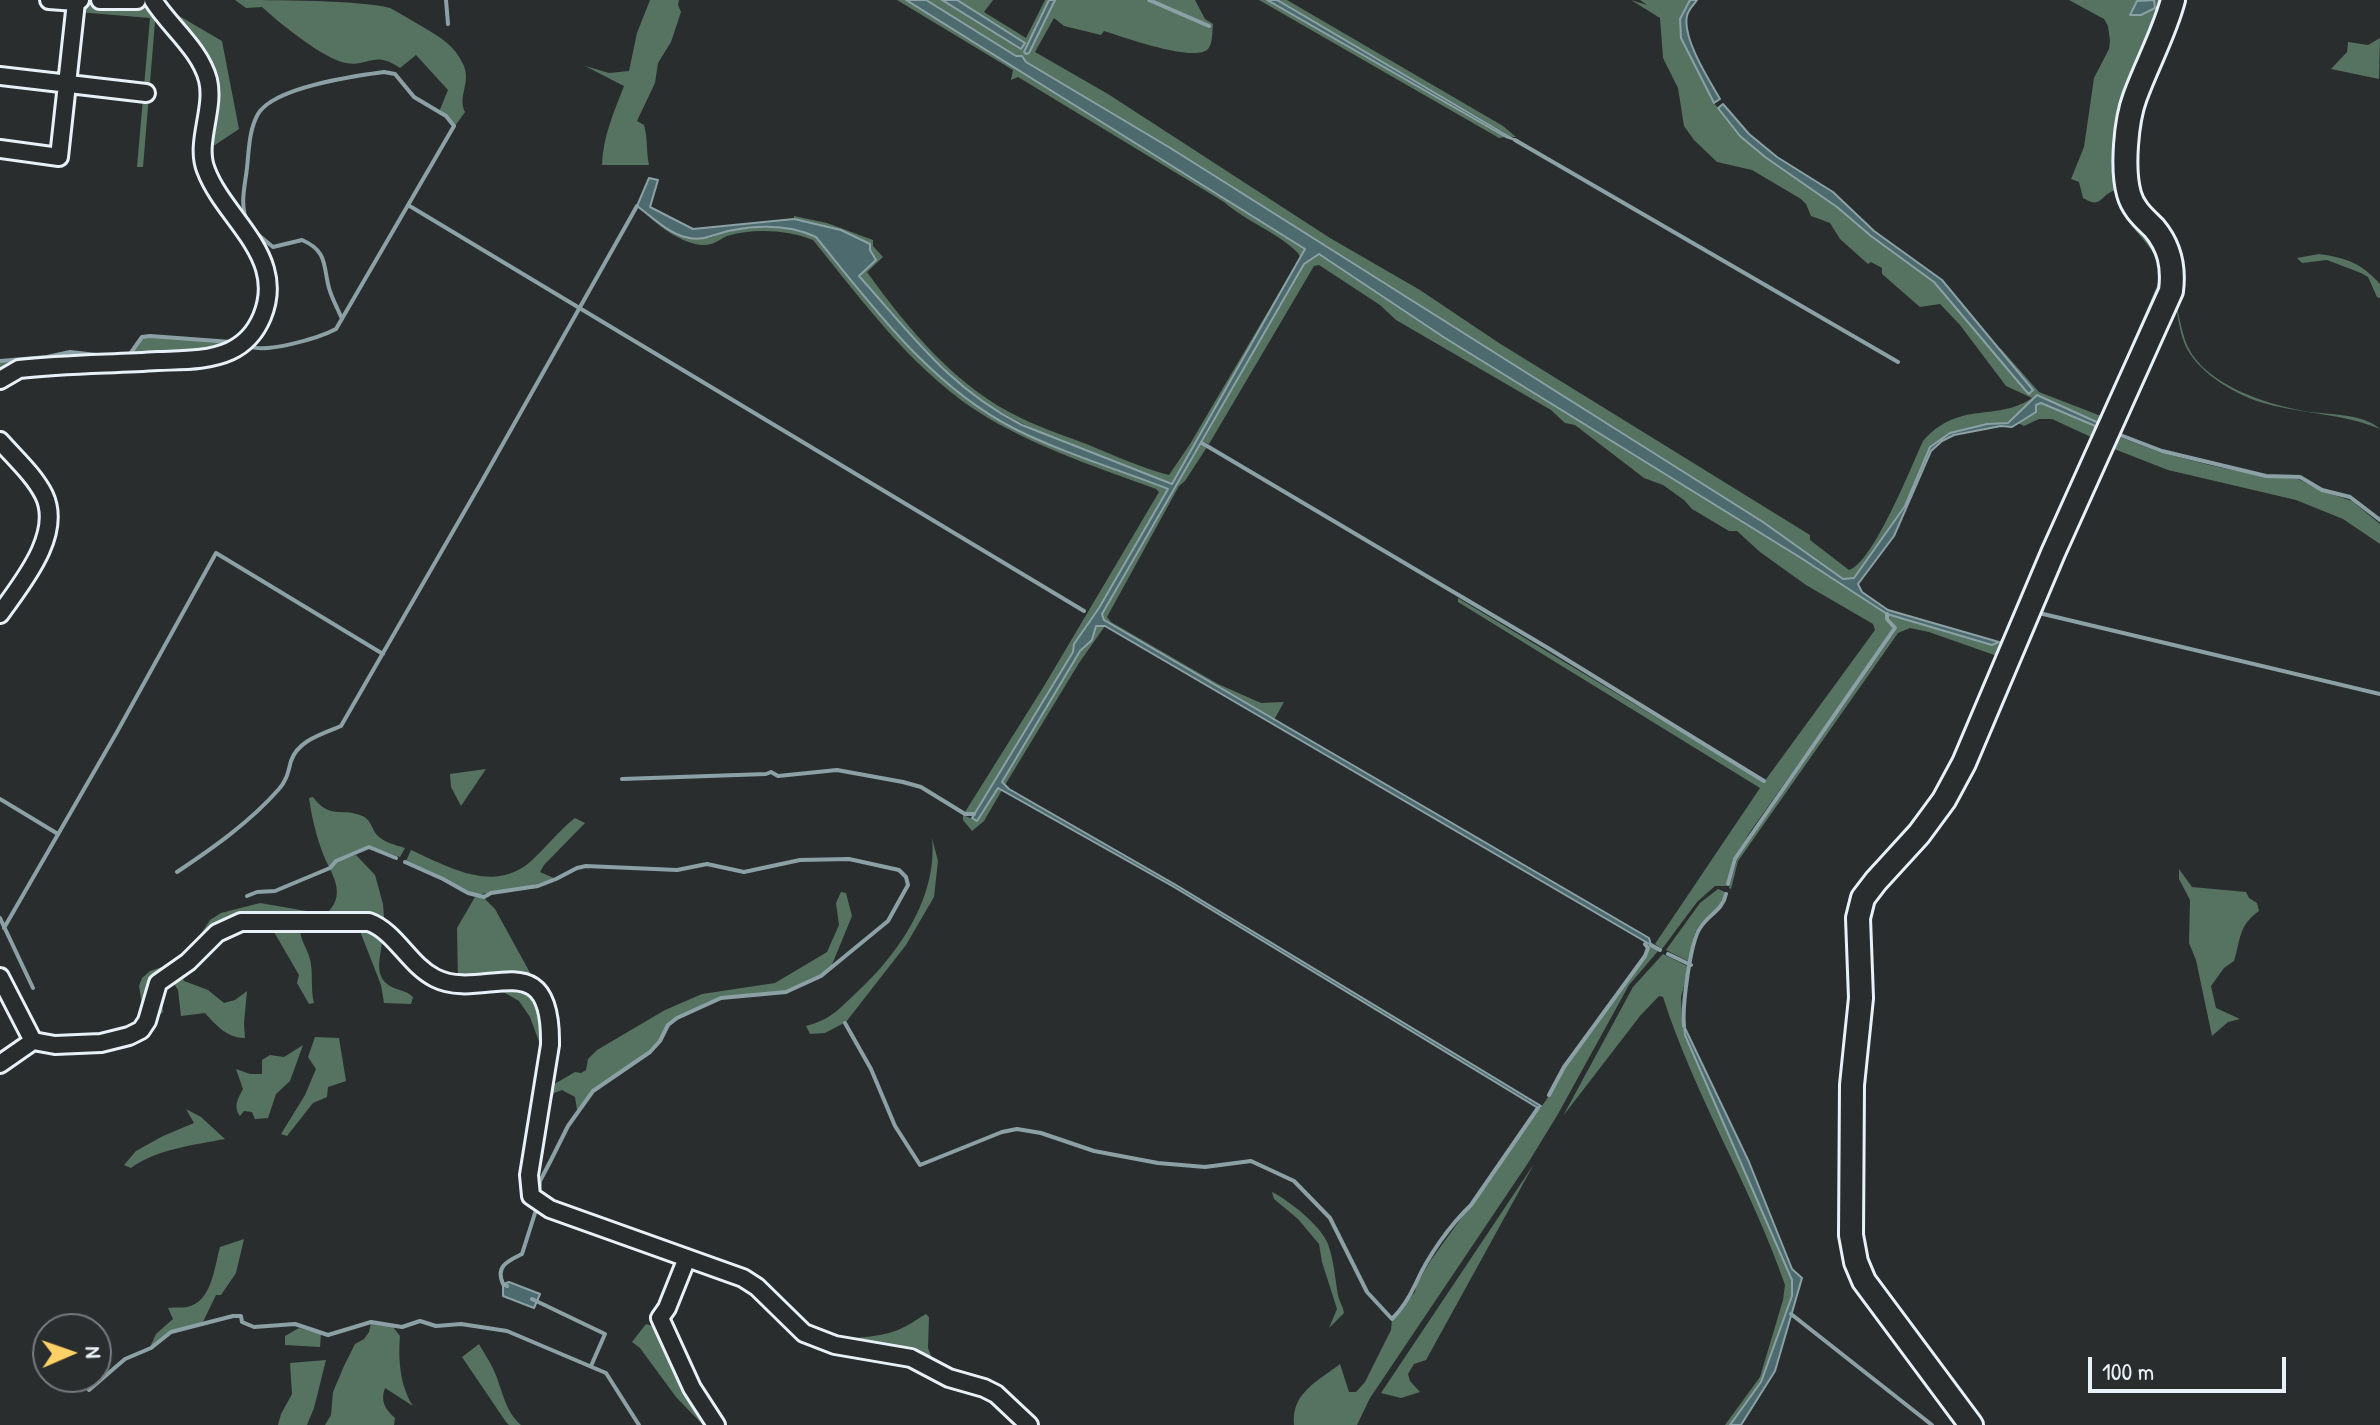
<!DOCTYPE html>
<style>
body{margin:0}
#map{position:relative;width:2380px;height:1425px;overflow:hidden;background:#2a2d2e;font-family:"Patrick Hand",sans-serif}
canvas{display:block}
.north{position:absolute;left:32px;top:1313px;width:80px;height:80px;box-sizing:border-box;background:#2a2d2e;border:2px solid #767b7f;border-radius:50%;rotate:88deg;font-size:22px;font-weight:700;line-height:32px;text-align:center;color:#e8f1f8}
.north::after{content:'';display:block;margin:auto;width:28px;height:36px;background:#ffd166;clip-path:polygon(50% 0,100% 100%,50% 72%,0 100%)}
.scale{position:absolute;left:2088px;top:1357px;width:198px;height:36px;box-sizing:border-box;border:4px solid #e8f1f8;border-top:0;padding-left:10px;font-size:24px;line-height:28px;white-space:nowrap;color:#e8f1f8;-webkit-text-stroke:6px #2a2d2e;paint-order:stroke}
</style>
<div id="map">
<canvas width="2380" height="1425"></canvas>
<div class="north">N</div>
<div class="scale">100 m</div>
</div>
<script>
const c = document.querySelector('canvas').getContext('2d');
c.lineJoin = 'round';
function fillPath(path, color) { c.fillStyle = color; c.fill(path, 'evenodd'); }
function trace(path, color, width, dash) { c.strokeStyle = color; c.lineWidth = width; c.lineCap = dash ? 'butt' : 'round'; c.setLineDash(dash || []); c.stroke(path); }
fillPath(new Path2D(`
 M84,0L101,4L142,5L150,2L156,10L143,167H137L150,18L78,12Z
 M235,0C273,0 359,0 390,8C402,14 412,21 423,27C440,37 455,46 463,64C472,82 457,96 465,112L455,126L447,115L439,112L448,90L416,55L400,68C374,50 369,67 346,63C325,60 278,22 262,7L246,8Z
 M650,0H679L678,5L681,12L671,42L658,63L655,83L637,121L644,125C648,138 646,151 649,165H602C603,136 614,112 624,86L585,66L609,73L629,71L637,33Z
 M897,0H906L1305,249L1172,484C1095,454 1012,430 948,375C914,346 888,308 859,275L870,244L841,230L794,219V216L827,223L873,240V246L883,257L867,272C908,329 957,388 1021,418C1043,429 1066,436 1089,445C1115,456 1142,468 1169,475L1190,444L1300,257L1298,253C1277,232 1247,222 1224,202L1018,77L1011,80L1013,70Z
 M926,0H942L1021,49L1024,42L957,0H993L984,12L1026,38L1045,0H1049L1024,52L1045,22L1055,0H1146L1209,27V25L1152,0H1195L1205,19L1213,24C1212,32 1213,43 1208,49C1195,63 1123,37 1104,31L1101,35L1064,26L1054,18L1035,52L1108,94L1330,238L1420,290L1499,343L1810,535V540L1849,570C1873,563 1911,467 1923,441C1961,399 1995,423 2032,398L2006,386L1960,325L1940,304L1920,307L1882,274V268L1871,262L1868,264L1840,239L1830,223L1811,216L1806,204L1801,199L1752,170L1717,162L1694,140L1684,126L1678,88L1663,58L1660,18L1631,0L1647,5L1640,0H1690L1680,19L1711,99L1740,136L1765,158L1837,207L1871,236L1934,282L2029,394L2033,390L1995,347L2001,349L2039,392L2101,416L2157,286C2168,254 2137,239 2124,214C2120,206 2121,197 2115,190C2098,197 2102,209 2083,198L2079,182L2071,179L2084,147L2094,78L2109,49L2110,41L2108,26L2104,19L2069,0H2139L2133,12H2149L2154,8V0H2168L2123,159L2168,281L1956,769L1889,857L1884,852L1927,803L1945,776L1997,656L1929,632L1910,628L1898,633L1738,861L1731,889L1729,888L1737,860L1747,844L1897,629L1887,615L1885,619L1894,629L1750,832L1734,859L1726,886H1715L1697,902L1662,949L1655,944L1760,788L1458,602V598L1764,782L1875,630L1873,624L1806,585L1760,552L1737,531H1729L1692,509L1684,500L1663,485L1644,478L1575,425L1565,423L1551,410L1396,320L1380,305L1319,265L1314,266L1209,444L1203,441L1304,264L1318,254L1445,338L1801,558L1887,614L1992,645L1999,642L2007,633L2040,560L2058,510L2067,502L2091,437L2052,419H2039L2024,426L2018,423L2035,412L2036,405L2041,403L2100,428L2101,424L2038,397L2008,423L1987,424L1950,433L1930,447L1905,506L1854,579H1843C1713,486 1577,405 1441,320C1303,234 1166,146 1026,62L1022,56H1016Z
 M1259,0H1267L1506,137L1499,138Z
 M1277,0H1287L1503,126L1516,137H1512Z
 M169,10L222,41L239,129L215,145H206L212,94Z
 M2380,38L2379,79L2331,69L2347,52L2348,42L2368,45Z
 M2140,188C2142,197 2146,203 2149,211C2157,232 2163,254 2169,276C2176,296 2180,330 2188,347C2206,385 2266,404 2304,411C2327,415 2363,413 2380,429C2342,413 2299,414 2260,402C2233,393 2201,374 2187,349C2179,334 2178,312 2173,295C2162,260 2149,226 2137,191Z
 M641,209C659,222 683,241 707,238C715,237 723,232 731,231C760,226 789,224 816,237C872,306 931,386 1013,428C1062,453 1117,469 1168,489L1099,608L1074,644V652L974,814L965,812L1044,686L1159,492L1156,489C1099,468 1041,449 988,418C916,375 865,304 813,240C787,230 754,228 727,236C722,238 716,243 711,244C688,250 655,224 641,209Z
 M2319,254C2347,258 2361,263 2380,284V298L2377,297L2368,277L2361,273L2327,260L2302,263L2297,258Z
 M2171,298L2173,304L2114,435L2162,453L2218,467L2261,476L2298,479L2319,490L2352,501L2380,524V544L2343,519L2296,500L2168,470L2109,447L1978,747L1940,817L1878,892L1866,914L1868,1003L1859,1081L1858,1182L1862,1253L1874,1284L1979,1425H1977L1869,1282L1860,1261L1855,1235V1083L1864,994L1862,913L1873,891L1934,817L1965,765L2110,431Z
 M150,337L222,341L229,343L227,351L0,377V362L47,358L71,353L98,356L131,354L143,338Z
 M1201,444L1207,447L1185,481L1179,486L1107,617L1111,622L1218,684L1261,703L1284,702L1274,720L1104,620L1102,615Z
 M1096,626H1105L1079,663L1005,785L1002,782L1080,651L1092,640Z
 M486,769L461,806L451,787L450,774Z
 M998,788L1002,790L984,821L972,831L963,820V815L977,821Z
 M313,797C329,819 340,808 360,815C371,819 370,825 376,834C383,842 395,845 405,848L400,857L369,846L335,861L329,867C319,848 312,820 309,798Z
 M575,818L585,823L544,865L540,872L556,879L526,887L475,895L406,861L411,850C447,866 493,894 530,862C546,848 558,831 575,818Z
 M932,838L938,861L934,897L906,945L846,1022L825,1033L810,1034L806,1026C830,1020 839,1009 856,993C898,955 938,897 932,838Z
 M356,855L375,875L383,904L385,929L247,918L183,963L144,1016L139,986L142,978L150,971L174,963L197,940L210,920L221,913L260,903L312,912H328C341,899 338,885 330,869L336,862Z
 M2179,869L2192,887L2246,892L2249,898L2257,903L2259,911C2238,926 2241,939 2234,961L2224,968L2211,986L2216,1008L2240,1019L2228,1022L2212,1036L2196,960L2189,943L2190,900L2179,879Z
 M1718,889L1725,892C1722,907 1711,912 1701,923C1692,933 1691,949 1690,962L1666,950L1700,903Z
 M841,892L846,893L852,916L831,967L821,975L786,991L721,997L677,1017L667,1025L660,1040L649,1051L592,1090L577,1110L575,1097L562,1090L554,1093L546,1112L551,1086L575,1072L581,1073L586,1070L588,1059L597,1050L665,1010L702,994L775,983L827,952L839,925L836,903Z
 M475,897L484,898L495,909L540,991L458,982L457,928Z
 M266,923L368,924L381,930L405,958L382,939C382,955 372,975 390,986C398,991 406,990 413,997L411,1004L384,1003L381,985L358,926L300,931C301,940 306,947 309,956C314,970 310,988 314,1003L309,1004L297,983L299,975L274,932L248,928L235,932L220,940L182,977L184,981L208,990L224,1003L235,1000L247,991L244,1023L245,1038C227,1038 217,1026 205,1013L181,1016L178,990L173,982L161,994L163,1012C153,1020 147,1032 135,1039C111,1054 61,1053 33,1048L24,1059L0,1075V1068L33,1044L57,1048L101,1046L125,1039L141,1030L146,1024L162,984L191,963L210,941L238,925Z
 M1651,945L1658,951L1629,985L1558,1114L1528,1163L1370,1398L1357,1425H1294C1291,1393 1318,1381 1340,1364L1349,1392H1356L1365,1382L1391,1330L1392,1320L1415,1292L1416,1285L1431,1260L1549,1096L1565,1068L1646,956Z
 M1663,954L1689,967L1681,997L1682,1025L1792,1280V1296L1761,1382L1730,1425H1725L1760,1377L1783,1300L1785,1285C1751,1186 1695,1097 1663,997L1659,996L1640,1016L1563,1116L1633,987Z
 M474,986L530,990L547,1018L539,1091L534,1210L524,1203L519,1183L541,1047L530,1017L519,1001L505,993Z
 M315,1037L339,1038L346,1081L328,1087L327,1097L313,1103L287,1136L281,1134L305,1095L316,1069L308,1057Z
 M303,1045L290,1081L276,1094L268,1118L255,1119L252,1112L244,1111L240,1116C233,1106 238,1099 243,1089L236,1069L250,1074H262V1060L270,1055L284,1057Z
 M186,1109L201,1117L225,1139C194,1145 157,1149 131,1168L124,1165L136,1151L163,1136L194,1123Z
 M1534,1164L1426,1360L1414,1364L1408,1374L1410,1381L1420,1392L1401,1398L1381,1393Z
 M1272,1192C1290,1201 1321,1226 1328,1244C1334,1261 1335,1278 1338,1295C1339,1301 1343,1306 1344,1313L1329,1328L1337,1309L1322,1262L1319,1244L1298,1219L1274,1199Z
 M244,1239L236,1273L221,1295H216L202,1324L171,1331L150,1347L156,1334L173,1319L168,1308C174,1307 181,1308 187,1307C212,1302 214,1268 220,1247Z
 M926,1314L929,1317L928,1348L937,1371L822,1339C848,1338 874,1339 898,1330C908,1326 917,1319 926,1314Z
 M371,1323L393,1327L400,1336C398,1359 400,1386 413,1406L385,1388C380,1401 385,1409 395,1418L394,1425H325L331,1415L333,1392L344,1366L355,1344L364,1339L369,1332Z
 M646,1324L659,1328L713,1425H703L676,1397L640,1348L632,1342Z
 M299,1328L321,1334L320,1347L285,1345V1336Z
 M479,1344C484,1353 491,1363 495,1373C503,1392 505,1411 521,1425H509L506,1422L462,1357Z
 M326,1360L314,1408L307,1425H278L281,1414L292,1394L290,1363Z`), '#567261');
const water = new Path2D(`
 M906,0H926L1016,56H1022L1026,62L1172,149L1763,522L1843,579L1854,578L1905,506L1930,447L1950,433L1987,424L2008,423L2037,395L2101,424L2100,428L2041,403L2036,405V412L2012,427L2001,426L1954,435L1942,441L1931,451L1894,536L1858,584L1862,592L1888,610L1999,642L1992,645L1887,614L1801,558L1445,338L1319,254L1304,264L1102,614L1104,620L1649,938L1651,945L1105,626H1096L1092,640L1080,651L1002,782L1009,789L1176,885L1541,1106L1538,1108L1174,887L998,788L977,821L972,818L1073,652L1074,644L1099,608L1168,489C1117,469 1062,453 1013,428C930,385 873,307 816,237C789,224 757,225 728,231C713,235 701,242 685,237C667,232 652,217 637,206L649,178L658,180L650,207L693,229L794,219L841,230L870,244V250L876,260L859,276C912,335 949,388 1022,425L1172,484L1305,249Z
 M942,0H957L1025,43L1021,49Z
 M1049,0H1055L1029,53L1026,54L1024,52Z
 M1267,0H1277L1515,140L1506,137Z
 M1690,0H1697C1693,6 1688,10 1687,16C1682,38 1709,80 1720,99L1714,103L1681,38L1680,19Z
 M2154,0L2155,8L2141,15H2130L2137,1Z
 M1723,104L1749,134L1777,157L1833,192L1874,231L1942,280L2033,390L2029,394L2026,391L1934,282L1871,236L1837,207L1765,157L1740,136L1718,108Z
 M1684,1026L1749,1162L1792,1269L1802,1278L1775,1371L1741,1425H1730L1761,1382L1792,1296V1280L1685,1035Z
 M509,1282L540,1294L534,1308L503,1296V1284Z`);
fillPath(water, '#4d6b6e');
trace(water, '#8ba1a5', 2);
trace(new Path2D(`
 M446,0L448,24
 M1149,0L1209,26
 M1515,140L1898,362
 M408,205L1084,611
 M248,223C239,206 245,186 247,168C249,149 249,130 258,114C274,87 354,76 384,72L395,74L414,97L446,116L454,126L336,329C319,338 265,354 249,346
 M256,233L273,247L302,240C328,251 323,266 329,288C332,299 338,309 342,319
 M125,355L130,354L142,337L150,336L231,342
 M0,361L47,357L70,352L105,356
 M2115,433L2162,451L2266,476L2300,477L2322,490L2350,497L2380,520
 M1202,443L1548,648L1764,781
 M2038,616L2039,613L2380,694
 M622,779L766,774L771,772L778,776L837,770L903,782L921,787L965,814H974
 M0,799L58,834
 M405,862L443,879L468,893L484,897L491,893L538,886L556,879L577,868L586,866L677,870L707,864L744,872L800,860L849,859L899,870L906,877L908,885L888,921L821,976L786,992L721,998L677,1018L668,1025L660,1041L650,1052L593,1091L568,1126L550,1162L540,1181L539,1196
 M177,872C213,848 250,822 279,789C287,780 288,772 291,761C298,740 323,734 341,726L482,481L637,206
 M1728,884L1735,859L1745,844L1895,628L1887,619V614
 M247,896L257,892L275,891L330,868L336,861L369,847L396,858
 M0,918L33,988
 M4,928L117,732L216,553L383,654
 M1651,945L1660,950
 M1668,954L1691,965
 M845,1023L871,1069L895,1126L920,1165L1002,1132L1017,1129L1041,1133L1094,1151L1158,1163L1205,1167L1251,1161L1294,1181L1330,1218L1367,1292L1392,1319C1403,1308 1410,1296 1416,1283C1428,1256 1450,1225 1471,1205L1538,1108
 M1684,1026C1682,1007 1690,943 1700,928C1708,915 1723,910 1726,894
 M1549,1095L1564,1067L1645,956L1648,948L1645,944
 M507,1286L503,1284C495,1266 508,1261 522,1254L536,1210
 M532,1299L605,1334L591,1366
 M1791,1314L1932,1425
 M89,1390L125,1359L151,1348L171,1332L233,1316H241L242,1322L254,1327L295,1324L328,1335L371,1322L402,1327L420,1321L436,1326L461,1324L507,1331L606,1373L639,1425`), '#8ba1a5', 4);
const street = new Path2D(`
 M49,0L76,2
 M100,0H137
 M0,76L146,93
 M0,149L59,157L76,2L80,0
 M0,380L19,369C65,364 112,364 158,361C182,360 208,361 230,351C260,337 274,300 265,269C255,234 219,205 206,170C195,143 215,109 208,80C200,49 169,26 153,0
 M0,441C15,458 34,475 44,495C63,535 21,584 0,614
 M0,977L33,1041L55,1045L101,1043L129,1036L141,1030L147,1021L158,983L188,962L217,933L241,922H369C396,932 409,965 435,978C484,1003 552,939 550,1045L529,1175L531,1196L550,1209L743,1278L757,1287L804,1333L835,1345L911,1358L949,1378L984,1388L996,1394L1029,1425
 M0,1064L33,1041
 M687,1258L667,1308L660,1318L692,1388L716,1425`);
const secondary = new Path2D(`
 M1971,1425L1864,1281L1856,1262L1851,1235L1852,1085L1861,998L1858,918L1863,898L1876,881L1919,834L1944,800L1964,763L2053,553L2171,291C2174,267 2170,247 2154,228C2144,218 2133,209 2129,194C2122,169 2126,121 2135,97C2147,64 2164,34 2173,0`);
trace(street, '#e8f1f8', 22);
trace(secondary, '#e8f1f8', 28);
trace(street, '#2a2d2e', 16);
trace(secondary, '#2a2d2e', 22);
</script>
